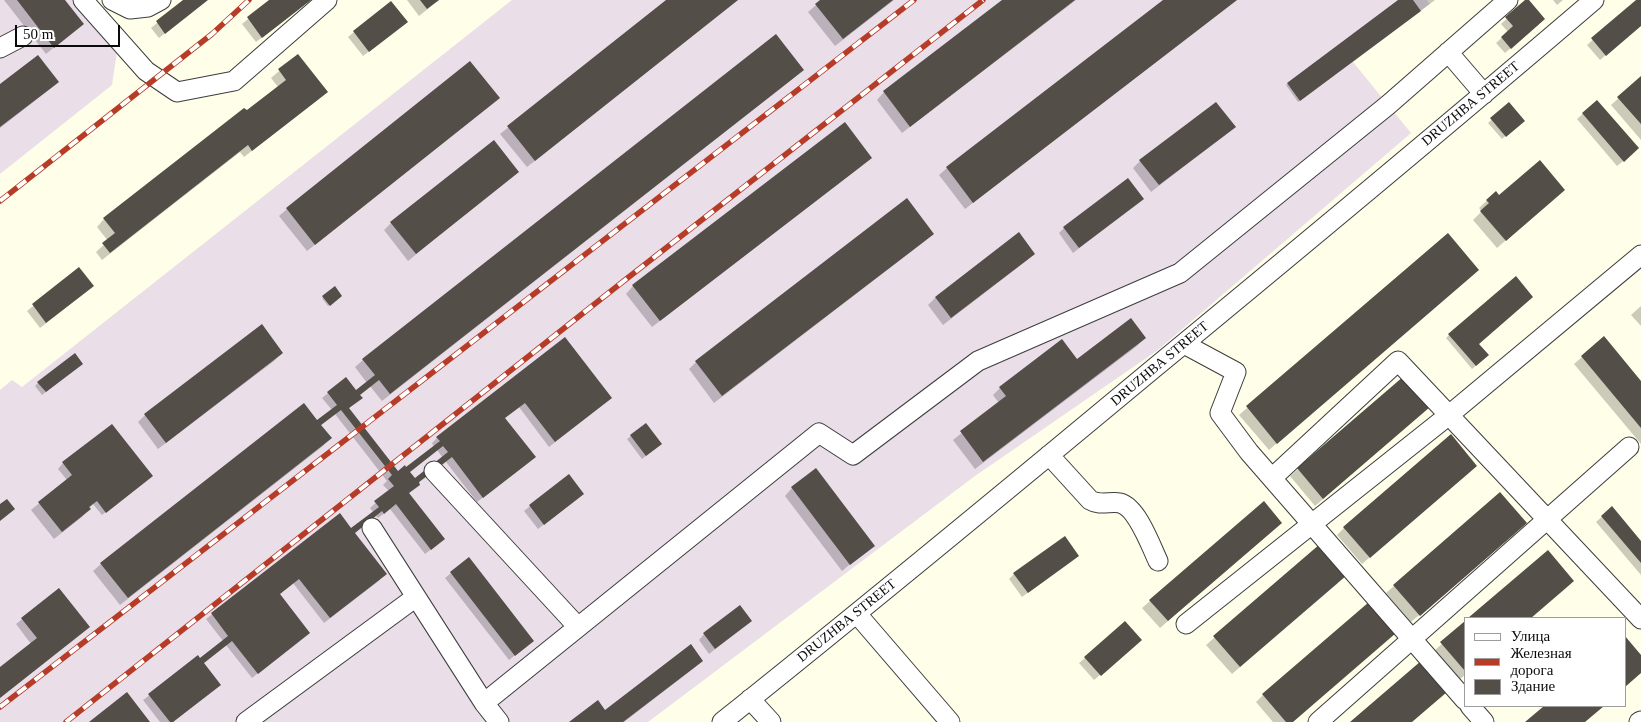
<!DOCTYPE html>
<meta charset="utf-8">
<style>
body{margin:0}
#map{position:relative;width:1641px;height:722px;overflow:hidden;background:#fffee8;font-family:Georgia,serif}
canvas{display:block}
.legend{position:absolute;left:1464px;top:617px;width:162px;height:90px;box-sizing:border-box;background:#fff;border:1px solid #9d9d9d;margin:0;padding:6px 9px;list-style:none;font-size:15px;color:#0a0a0a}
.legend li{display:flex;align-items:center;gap:10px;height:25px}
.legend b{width:25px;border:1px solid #9d9d9d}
.scale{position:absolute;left:15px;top:25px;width:105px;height:22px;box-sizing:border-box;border:2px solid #0a0a0a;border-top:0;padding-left:6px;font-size:15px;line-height:18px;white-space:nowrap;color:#0a0a0a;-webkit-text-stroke:4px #fff;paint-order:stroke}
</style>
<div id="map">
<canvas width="1641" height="722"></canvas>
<ul class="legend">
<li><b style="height:6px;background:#fff"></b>Улица</li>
<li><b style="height:6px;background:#b63c27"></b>Железная дорога</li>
<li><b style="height:14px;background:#534e47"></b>Здание</li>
</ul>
<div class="scale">50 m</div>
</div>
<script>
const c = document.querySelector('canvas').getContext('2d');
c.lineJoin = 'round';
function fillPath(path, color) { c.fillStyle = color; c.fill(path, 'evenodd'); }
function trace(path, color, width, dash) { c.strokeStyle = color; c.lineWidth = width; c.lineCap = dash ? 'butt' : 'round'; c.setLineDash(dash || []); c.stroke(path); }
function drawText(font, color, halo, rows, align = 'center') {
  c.font = font + ' Georgia,serif'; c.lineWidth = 5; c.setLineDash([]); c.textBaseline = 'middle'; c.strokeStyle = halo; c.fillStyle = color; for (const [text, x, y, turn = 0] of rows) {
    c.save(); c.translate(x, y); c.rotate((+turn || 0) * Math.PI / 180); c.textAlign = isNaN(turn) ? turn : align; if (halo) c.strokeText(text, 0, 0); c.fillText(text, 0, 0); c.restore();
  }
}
fillPath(new Path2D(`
 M0,0H80L118,45L112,85L0,174Z
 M512,0H1427L1430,4L1353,62L1411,133L1158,350L975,476L648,722H0V390L12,380L22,387Z`), '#eadee9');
fillPath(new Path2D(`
 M4,0H63L82,24L46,54Z
 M185,0H207L159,38L151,28Z
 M271,0H310L256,42L242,24Z
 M407,0H439L419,16Z
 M668,0H738L527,167L500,134Z
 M822,0H894L835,46L808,12Z
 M1004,0H1076L902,133L877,100L884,92Z
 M1165,0H1237L965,209L939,175L947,168Z
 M1400,0H1435L1298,102L1286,85Z
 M1527,0L1538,25L1505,53L1496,43L1508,32L1501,24Z
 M1553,0H1563L1557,5Z
 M1638,0H1641V25L1600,60L1587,45Z
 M400,27L363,56L348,37L354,32Z
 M298,55L319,99L244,157L240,152L102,260L96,252L108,241L97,227L104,219L278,87L271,78Z
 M795,77L382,401L370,386L359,395L355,403L348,409L397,473L406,468L434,447L432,443L437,438L565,339L611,398L549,447L519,407L504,418L528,463L477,502L446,462L418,483L419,484L408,494L438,544L425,554L390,509L378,518L376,516L354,533L380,580L324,623L293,583L279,594L308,633L252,678L226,645L202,663L219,685L173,722H160L143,700L223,641L206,619L340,515L351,530L373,512L370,508L389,491L383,485L387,481L335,414L320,426L330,438L323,446L120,605L93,571L101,564L317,422L332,410L322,398L328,393L356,392L367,383L355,367L363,360ZM437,450L443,458L415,480L409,472Z
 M1641,78V140L1611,105Z
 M58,82L50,89L0,128V86Z
 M1597,101L1632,154L1617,166L1577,119Z
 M1509,104L1519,124L1502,139L1488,123Z
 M490,105L307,251L279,216L287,209Z
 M1234,127L1226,134L1151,192L1133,168L1140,161Z
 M863,165L652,327L626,294L633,286Z
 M517,172L408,261L384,230L391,223Z
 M1495,193L1499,197H1556L1497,248L1473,220L1482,211L1479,208Z
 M1143,199L1073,253L1059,233L1064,228Z
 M933,233L925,241L714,403L689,369L696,362Z
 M1019,234L1034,254L1026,261L943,325L928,305L935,298Z
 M1447,234L1470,277L1269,450L1239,415Z
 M79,269L87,291L40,328L27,311Z
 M334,288L341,296L328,306L322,298Z
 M1641,306V326L1631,315Z
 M1449,335L1478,344L1484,359L1472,369L1446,338Z
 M1145,338L1137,346L975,469L953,440L999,403L993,395L1000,388Z
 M1604,338L1641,382V444L1574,364Z
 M282,353L274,361L158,449L138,422L145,415Z
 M78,367L42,395L35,386L38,383Z
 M1404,378L1421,414L1315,506L1290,476Z
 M631,436L657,447L642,459L627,439Z
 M63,463L148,479L102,515L93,504L82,517L54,539L31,510L67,480L58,469Z
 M1468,473L1362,564L1337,535L1344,528Z
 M792,488L873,545L842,571L785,496Z
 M577,499L538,529L524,511L530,506Z
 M1612,508L1641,543V575L1596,522Z
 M1273,530L1160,628L1142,608L1150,601Z
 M1518,531L1411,622L1386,593L1394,586Z
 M1320,546L1338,583L1232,674L1206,645Z
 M1547,552L1573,581L1565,589L1531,618H1470Z
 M1072,561L1022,597L1009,579L1014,574Z
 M451,573L527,646L509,660L445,578Z
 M59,590L88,627L0,698V668L31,644L16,624Z
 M751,621L709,654L699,640L704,634Z
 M1465,623V675L1459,680L1434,651Z
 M1135,646L1094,680L1079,663L1085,658Z
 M702,661L694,668L624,722H571L605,712Z
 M1263,695L1292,722H1273L1256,702Z
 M1546,706H1603L1584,722H1527Z`), '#0003');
fillPath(new Path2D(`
 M17,0H65L84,24L54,48Z
 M183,0H208L165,34L156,21Z
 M269,0H311L262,38L247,17Z
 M420,0H439L427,9Z
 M666,0H738L535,161L507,126Z
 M820,0H893L843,39L815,4Z
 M1002,0H1075L910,127L883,91Z
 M1163,0H1237L973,203L946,167Z
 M1398,0H1413L1421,11L1300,101L1287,83Z
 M1525,0H1529L1545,19L1511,49L1501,37L1513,26L1505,17Z
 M1636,0H1641V26L1606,56L1591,38Z
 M391,1L408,22L369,52L353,31Z
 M776,34L804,70L390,394L379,380L360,395L363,398L349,408L398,471L405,465L406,467L440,441L436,437L565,337L612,398L555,442L525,403L505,418L536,457L483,498L452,457L419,482L420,485L409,493L445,539L431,550L396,504L384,514L382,511L355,533L387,574L330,618L299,579L280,594L310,633L258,674L232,641L204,663L221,685L173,722H170L148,694L198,655L200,658L228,636L211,613L340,513L351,528L379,507L374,501L394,486L388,479L392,475L341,410L321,425L332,438L128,598L100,563L304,403L317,420L337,405L327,392L346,377L356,390L375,375L362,359ZM443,446L448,452L415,478L410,472Z
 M298,54L328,92L252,151L248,145L110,253L102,243L115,233L103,218L244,108L247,110L286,80L278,69Z
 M38,55L59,82L0,127V84Z
 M470,61L500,98L315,245L286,208Z
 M1641,76V124L1617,97Z
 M1597,100L1639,148L1624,162L1582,113Z
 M1216,102L1236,127L1159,185L1139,160Z
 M1509,102L1525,121L1506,137L1490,118Z
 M845,122L872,158L660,321L632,285Z
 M494,140L519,172L416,254L390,222Z
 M1540,160L1565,190L1506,241L1480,211L1489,203L1486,200L1496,191L1499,195Z
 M1128,178L1144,199L1079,248L1063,227Z
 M907,198L934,234L722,396L695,361Z
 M1019,232L1035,254L951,318L935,297Z
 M1448,233L1479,270L1277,444L1246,406Z
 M79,267L94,286L46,323L32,304Z
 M1516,276L1533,297L1479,344L1489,355L1476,366L1448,334Z
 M335,286L342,296L330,306L322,296Z
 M1131,318L1146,338L983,462L960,431L1006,396L999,387L1062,339L1077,359Z
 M262,324L283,353L166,443L144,414Z
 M1604,336L1641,381V428L1581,356Z
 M75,353L83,364L46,392L37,382Z
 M1404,376L1430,407L1323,499L1297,468Z
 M646,423L662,444L646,456L630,435Z
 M112,424L153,476L106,513L97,501L89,507L91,509L62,532L38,502L72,475L62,462Z
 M1451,434L1477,466L1370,558L1343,527Z
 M816,468L875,546L850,565L791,487Z
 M569,474L584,494L544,525L529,505Z
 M1500,492L1527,523L1420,616L1393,585Z
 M7,499L15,509L0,521V504Z
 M1264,501L1282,523L1168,621L1149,600Z
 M1612,506L1641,541V563L1601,516Z
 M1065,536L1079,556L1028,593L1013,573Z
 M1320,544L1347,575L1240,667L1213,636Z
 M1548,550L1574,581L1531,618H1468Z
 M469,557L534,641L515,656L450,572Z
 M59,588L90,627L0,698V667L37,638L21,618Z
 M1369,602L1396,633L1293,722H1286L1262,694Z
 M740,605L752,621L715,649L703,633Z
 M1125,621L1142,640L1101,676L1084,657Z
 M1465,621V671L1440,642Z
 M1625,636L1641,655V673L1625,687Z
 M691,644L703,661L623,722H569L598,700L605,710Z
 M1421,661L1447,692L1412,722H1350Z
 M127,692L150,722H89Z
 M1544,706H1604L1585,722H1525Z`), '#534e47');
const minor = new Path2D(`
 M83,0L146,71L177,92L234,81L327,0
 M112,0L130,9L148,7L161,0
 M0,48L23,36
 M1448,52L1484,94
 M1184,344L1236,372L1220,413L1249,452L1465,700
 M1049,455L1090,500C1100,506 1110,501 1120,503C1137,507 1151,546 1158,561
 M434,471L578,627
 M1272,478L1398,361L1641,619
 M372,528L484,703L499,722
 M857,614L950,722
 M1186,624L1449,415L1641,255
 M750,699L771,722
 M484,703L819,433L853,455L978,361L1180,273L1388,105L1508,0
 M1470,706L1484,722
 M246,722L416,597
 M722,722C867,606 1010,488 1153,369C1301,247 1448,125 1594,0
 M1318,722L1629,447
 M1639,722L1641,721`);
trace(minor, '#3d3d3d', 21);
trace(minor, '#fff', 19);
const rail = new Path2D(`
 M0,201L212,34L249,0
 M0,707L914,0
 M66,722L625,280L983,0`);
trace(rail, '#b63c27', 5.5);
trace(rail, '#fff', 4, [11]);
drawText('14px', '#0a0a0a', '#fff', [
 ["DRUZHBA STREET",1471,104,-40],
 ["DRUZHBA STREET",1160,364,-40],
 ["DRUZHBA STREET",847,621,-39]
]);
</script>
